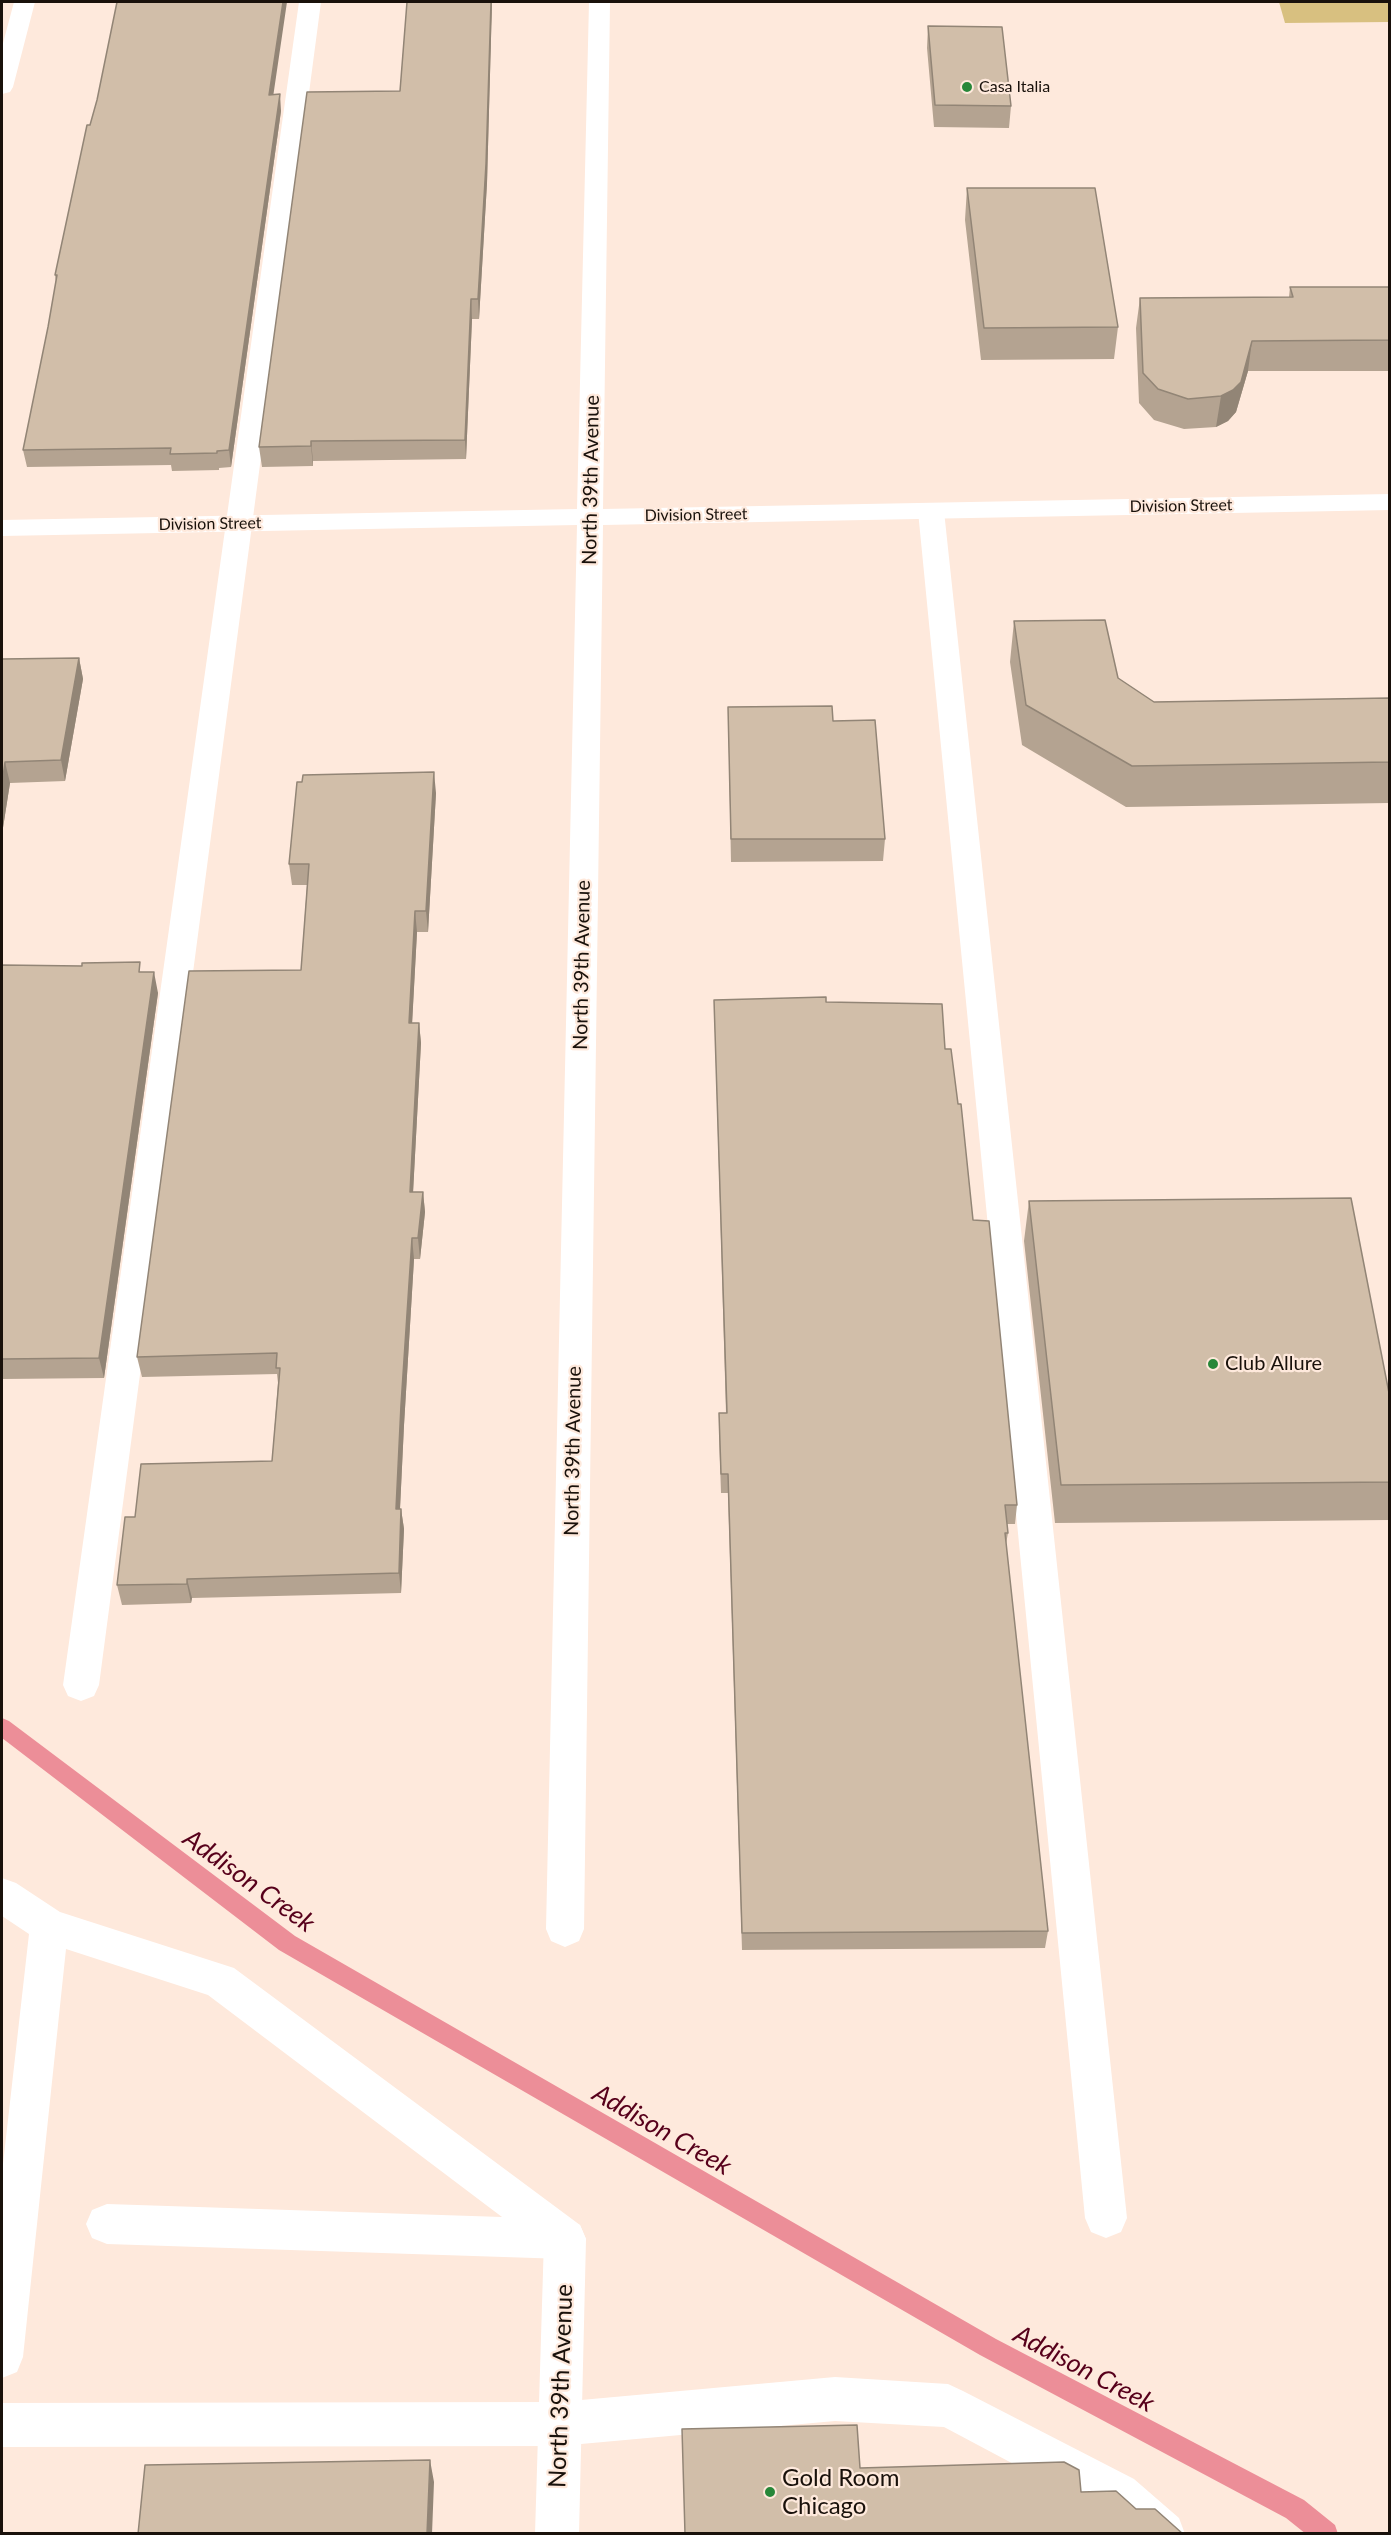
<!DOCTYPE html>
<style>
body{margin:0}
#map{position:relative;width:1391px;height:2535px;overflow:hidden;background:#fee9dc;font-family:Lato,sans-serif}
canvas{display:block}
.frame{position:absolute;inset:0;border:3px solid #19110b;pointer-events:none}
</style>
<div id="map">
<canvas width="1391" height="2535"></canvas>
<div class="frame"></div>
</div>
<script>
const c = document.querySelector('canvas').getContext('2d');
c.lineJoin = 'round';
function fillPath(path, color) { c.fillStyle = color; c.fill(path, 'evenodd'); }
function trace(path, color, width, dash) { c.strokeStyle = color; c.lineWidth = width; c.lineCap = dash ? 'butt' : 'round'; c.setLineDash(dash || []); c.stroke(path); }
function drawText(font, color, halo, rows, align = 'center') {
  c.font = font + ' Lato,sans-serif'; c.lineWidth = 4.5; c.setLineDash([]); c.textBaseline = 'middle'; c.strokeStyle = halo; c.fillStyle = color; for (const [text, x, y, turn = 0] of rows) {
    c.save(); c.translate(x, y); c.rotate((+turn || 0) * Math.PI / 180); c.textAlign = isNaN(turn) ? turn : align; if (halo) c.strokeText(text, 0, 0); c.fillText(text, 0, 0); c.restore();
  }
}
fillPath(new Path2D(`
 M1279,2H1389V22L1285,23Z`), '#d8c080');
fillPath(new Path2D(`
 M2,1718L9,1721L295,1936L996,2339L1304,2500L1335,2525L1338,2534H1306L1286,2518L980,2355L279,1950L2,1738Z`), '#ec8e98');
fillPath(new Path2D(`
 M299,2H321L99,1685L94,1696L81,1701L68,1696L63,1685Z
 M931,503L940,505L944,511L1127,2218L1121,2232L1106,2238L1091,2232L1085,2218L918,511L922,505Z
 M2,1878L16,1883L60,1912L234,1968L580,2225L586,2239L580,2253L565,2259L107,2244L92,2238L86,2224L92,2210L107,2204L502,2217L208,1995L66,1949L23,2357L17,2372L2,2378V2173L29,1934L2,1916Z
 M835,2377L948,2384L963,2391L1134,2479L1179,2518L1185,2534H1129L1102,2511L944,2427L835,2421L559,2446L2,2447V2403L559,2402Z`), '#fff');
fillPath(new Path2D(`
 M14,2H35L13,87L10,92L2,94V47Z
 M589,2H610L603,509L1390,494V510L603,525L584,1929L579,1941L565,1947L551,1941L546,1929L577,525L2,536V520L577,509Z
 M565,2219L580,2225L586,2239L579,2534H535L544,2239L550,2225Z`), '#fff');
fillPath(new Path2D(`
 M407,2H492L487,183L479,319H472L466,459L313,461V466L262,467L259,447L400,91Z
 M928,26L1011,106L1009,128L934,127L927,48Z
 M273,94L281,111L231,467L219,468V470L172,471L171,465L27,467L23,450L48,327L56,282L55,275Z
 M967,188L1118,327L1114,359L981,360L965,220Z
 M1290,287H1389V371H1248L1236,412L1228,421L1216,427L1184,429L1154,420L1139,403L1136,328L1140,298L1289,297Z
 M1014,621L1118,678L1154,702L1389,698V803L1126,807L1022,745L1010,662Z
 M79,658L83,679L65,781L10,783L2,834V659Z
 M728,707L833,721L885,839L883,861L731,862Z
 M436,793L428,932H417L412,1023H419L421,1043L413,1192H423L425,1212L420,1259H414L404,1425L400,1509H401L404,1529L401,1593L192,1598L191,1603L122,1605L117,1585L135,1517L272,1461L278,1383L277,1374L142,1377L137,1357L301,970L307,885H292L289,864Z
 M2,965L142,972L158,993L104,1378L2,1379Z
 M714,1000L826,1002L945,1049L1017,1505L1015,1524H1007L1008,1533L1006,1544L1048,1931L1045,1948L742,1950L728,1493H721L719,1432V1413H726Z
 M1029,1201L1389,1393V1520L1055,1523L1024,1241Z`), '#b4a391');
fillPath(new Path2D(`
 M283,2H287L271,111L269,95Z
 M491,2H492L487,183L479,319L478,299Z
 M280,94L281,111L231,467L229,450Z
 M471,299L472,319L466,459L465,440Z
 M1252,341L1248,371L1236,412L1228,421L1216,427L1221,396Z
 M311,441L313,461V466L311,446Z
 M79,658L83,679L65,781L61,760Z
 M5,762L10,783L2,834V784Z
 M434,772L436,793L428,932L426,911Z
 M415,911L417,932L411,1044L409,1023Z
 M154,972L158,993L104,1378L99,1358Z
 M419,1023L421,1043L412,1212L410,1192Z
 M423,1192L425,1212L420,1259L418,1238Z
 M412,1238L414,1259L404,1425L399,1529L396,1509L401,1405Z
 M401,1509L404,1529L401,1593L399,1573Z
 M187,1579L192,1598L191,1603L187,1584Z
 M430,2460L434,2482L432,2534H427Z`), '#928576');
const building = new Path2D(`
 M117,2H283L269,95L280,94L229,450L217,451V453L170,454L171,448L23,450L48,327L57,275H55L87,125H90L97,100Z
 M407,2H491L486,164L478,299H471L465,440L311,441V446L259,447L307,92L400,91Z
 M928,26L1002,27L1011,106L935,105Z
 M967,188H1095L1118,327L984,328Z
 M1290,287H1389V340L1252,341L1241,382L1233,390L1221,396L1188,399L1158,389L1143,373L1140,298L1293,297Z
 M1105,620L1118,678L1154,702L1389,698V762L1132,766L1026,705L1014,621Z
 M79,658L61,760L5,762L2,784V659Z
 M832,706L833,721L875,720L885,839H731L728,707Z
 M434,772L426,911H415L409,1023H419L410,1192H423L418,1238H412L401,1405L396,1509H401L399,1573L187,1579V1584L117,1585L125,1517H135L141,1464L272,1461L280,1368H276L277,1353L137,1357L189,971L301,970L309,864H289L297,782H302L303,775Z
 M140,962L139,972H154L99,1358L2,1359V965L82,966V963Z
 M826,997V1002L942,1004L945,1049H951L958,1104H961L973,1220L989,1221L1017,1505H1005L1008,1533H1005L1048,1931L742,1933L728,1474H721L719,1413H727L714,1000Z
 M1351,1198L1389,1393V1482L1061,1485L1029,1201Z
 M857,2425L860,2468L1064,2462L1079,2470L1081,2492L1116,2491L1136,2509H1155L1183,2534H685L682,2429Z
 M430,2460L427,2534H138L145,2465Z`);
fillPath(building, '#d1bea9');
trace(building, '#928576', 1.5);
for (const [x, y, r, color] of [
 [967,87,6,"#278739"],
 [1213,1364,6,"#278739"],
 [770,2492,6,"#278739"]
]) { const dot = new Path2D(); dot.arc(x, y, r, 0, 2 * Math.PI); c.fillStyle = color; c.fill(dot); trace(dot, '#fee9dc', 2); }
drawText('16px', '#19110b', '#fee9dc', [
 ["Casa Italia",979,87]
], 'left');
drawText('16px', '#19110b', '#fee9dc', [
 ["Division Street",1181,506,-1],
 ["Division Street",696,515,-1],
 ["Division Street",210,524,-1]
]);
drawText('20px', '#19110b', '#fee9dc', [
 ["North 39th Avenue",591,480,-89],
 ["North 39th Avenue",582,965,-89],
 ["North 39th Avenue",573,1451,-89]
]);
drawText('20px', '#19110b', '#fee9dc', [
 ["Club Allure",1225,1364]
], 'left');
drawText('24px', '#19110b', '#fee9dc', [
 ["North 39th Avenue",561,2386,-88]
]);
drawText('24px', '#19110b', '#fee9dc', [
 ["Gold Room",782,2478],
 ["Chicago",782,2506]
], 'left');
drawText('italic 26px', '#57001b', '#fee9dc', [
 ["Addison Creek",249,1881,36],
 ["Addison Creek",662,2130,30],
 ["Addison Creek",1084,2369,28]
]);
</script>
